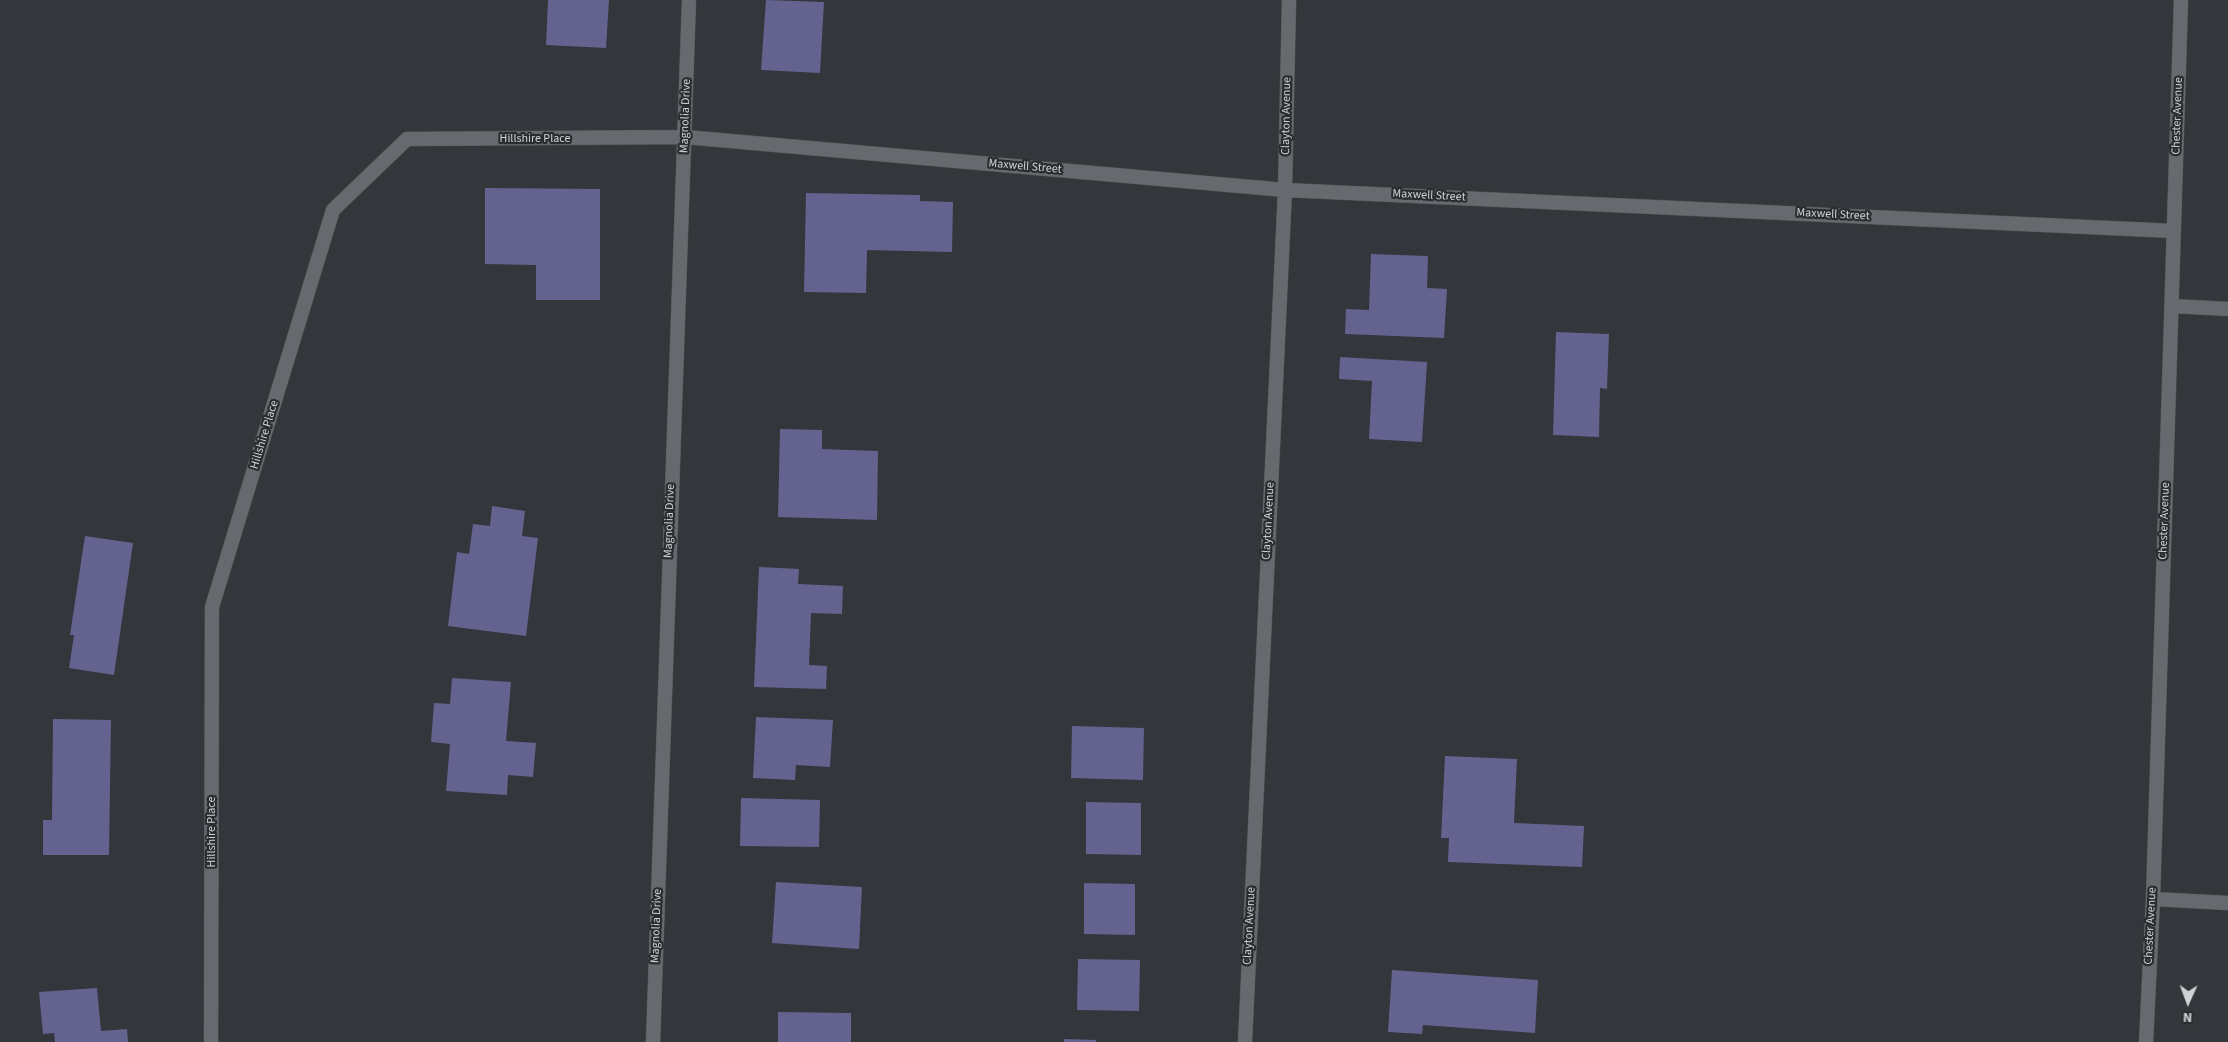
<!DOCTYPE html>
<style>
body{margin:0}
#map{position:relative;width:2228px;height:1042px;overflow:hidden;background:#33363a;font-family:"Source Sans 3",sans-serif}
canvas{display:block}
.north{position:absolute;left:2163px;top:977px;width:50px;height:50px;-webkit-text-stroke:4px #292c30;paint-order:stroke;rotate:182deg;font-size:14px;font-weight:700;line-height:20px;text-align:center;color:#d0d2d5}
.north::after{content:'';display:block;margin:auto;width:18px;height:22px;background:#d0d2d5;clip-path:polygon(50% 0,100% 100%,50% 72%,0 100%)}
</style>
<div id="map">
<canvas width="2228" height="1042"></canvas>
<div class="north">N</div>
</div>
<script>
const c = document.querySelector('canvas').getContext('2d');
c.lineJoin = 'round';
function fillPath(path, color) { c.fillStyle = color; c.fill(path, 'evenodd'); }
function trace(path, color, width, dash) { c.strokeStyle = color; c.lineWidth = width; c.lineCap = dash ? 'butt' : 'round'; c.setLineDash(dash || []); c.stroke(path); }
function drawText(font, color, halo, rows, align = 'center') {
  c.font = font + ' "Source Sans 3",sans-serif'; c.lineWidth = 4.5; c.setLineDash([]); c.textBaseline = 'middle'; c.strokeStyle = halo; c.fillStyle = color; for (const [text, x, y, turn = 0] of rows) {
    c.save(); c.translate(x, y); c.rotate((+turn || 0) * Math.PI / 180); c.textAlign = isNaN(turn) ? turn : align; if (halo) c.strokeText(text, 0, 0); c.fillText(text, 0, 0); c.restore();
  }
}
fillPath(new Path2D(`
 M548,0H609L606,48L546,45Z
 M766,0L824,2L820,73L761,70Z
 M485,188L600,189V300H536V265L485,264Z
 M806,193L920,195V201L953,202L952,252L867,250L866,293L804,292Z
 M1371,254L1428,256L1427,288L1447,289L1444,338L1345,334L1346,309L1369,310Z
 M1556,332L1609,334L1607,389L1600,388L1599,437L1553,435Z
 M1340,357L1427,362L1422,442L1369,439L1372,381L1339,379Z
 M780,429L822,430V449L878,451L877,520L778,517Z
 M492,506L525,511L522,536L538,538L526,636L448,626L457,552L469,554L473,524L490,526Z
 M85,536L133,543L114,675L69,668L74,635H70Z
 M759,567L799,569L798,584L843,586L842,614L811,613L809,665L827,666L826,689L754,687Z
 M452,678L511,682L506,741L536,743L533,777L508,775L507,795L446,791L450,744L431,742L434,703L450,704Z
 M756,717L833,720L830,767L796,765L795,780L753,778Z
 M53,719L111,720L109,855H43V820H52Z
 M1072,726L1144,728L1143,780L1071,778Z
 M1445,756L1517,759L1514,823L1584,826L1582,867L1448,862L1449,838H1441Z
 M741,798L820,800L819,847L740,846Z
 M1086,802L1141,803V855L1086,854Z
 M776,882L862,887L859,949L772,943Z
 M1084,883L1135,884V935L1084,934Z
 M1078,959L1140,960L1139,1011L1077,1010Z
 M1392,970L1538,980L1535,1033L1423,1025L1422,1034L1388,1032Z
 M97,988L101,1031L127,1029L128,1042H55L54,1033L43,1034L39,992Z
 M778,1012L851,1013V1042H778Z
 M1064,1039L1096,1040V1042H1064Z`), '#646390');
const minor = new Path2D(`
 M2172,306L2228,309
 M2153,899L2228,903
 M211,1042L212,607L333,210L407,139L685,137L1285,190L2174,231
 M653,1042L689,0
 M1245,1042L1285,190L1289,0
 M2146,1042L2153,899L2181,0`);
trace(minor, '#515357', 15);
trace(minor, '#66696e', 14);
drawText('12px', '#d0d2d5', '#292c30', [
 ["Magnolia Drive",686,116,-88],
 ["Clayton Avenue",1287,116,-89],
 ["Chester Avenue",2178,116,-88],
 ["Hillshire Place",535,139],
 ["Maxwell Street",1025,167,5],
 ["Maxwell Street",1429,196,3],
 ["Maxwell Street",1833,215,3],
 ["Hillshire Place",265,435,-73],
 ["Magnolia Drive",670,521,-88],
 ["Clayton Avenue",1269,521,-87],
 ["Chester Avenue",2165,521,-88],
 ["Hillshire Place",212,832,-90],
 ["Magnolia Drive",657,926,-88],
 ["Clayton Avenue",1250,926,-87],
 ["Chester Avenue",2151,926,-87]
]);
</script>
